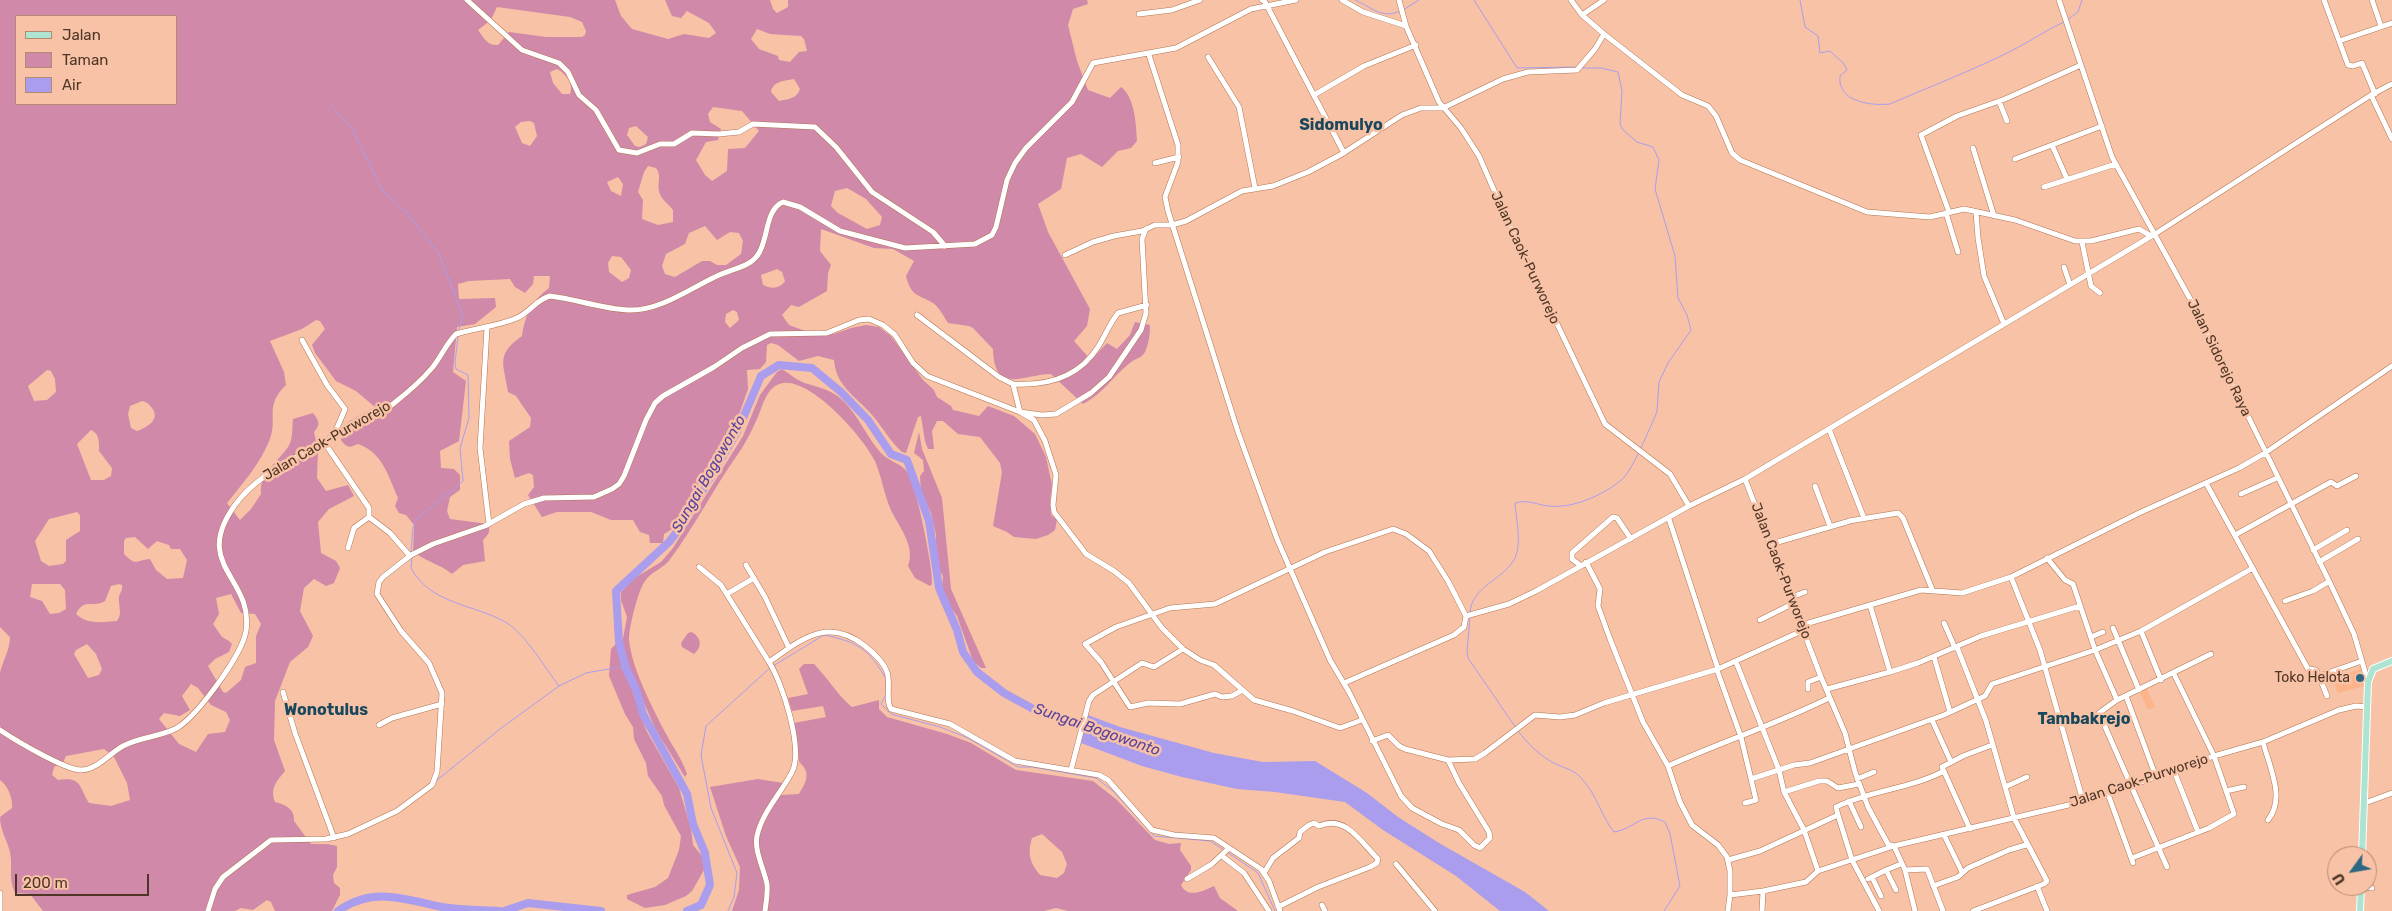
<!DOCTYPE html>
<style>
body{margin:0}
#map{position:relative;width:2392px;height:911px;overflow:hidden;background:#f7c2a5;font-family:Rubik,sans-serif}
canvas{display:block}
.legend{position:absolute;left:15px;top:15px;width:162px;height:90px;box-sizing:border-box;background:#f7c2a5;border:1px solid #b48a72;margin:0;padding:6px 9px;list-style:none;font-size:15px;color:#4f3526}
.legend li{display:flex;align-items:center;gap:10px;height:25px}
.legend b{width:25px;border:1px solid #b48a72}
.north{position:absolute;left:2327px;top:846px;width:50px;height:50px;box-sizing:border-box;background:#f7c2a5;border:1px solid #b48a72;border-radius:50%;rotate:238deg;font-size:14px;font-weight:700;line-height:20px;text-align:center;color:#4f3526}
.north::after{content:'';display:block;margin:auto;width:18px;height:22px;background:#2e6781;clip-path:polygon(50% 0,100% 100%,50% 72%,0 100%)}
.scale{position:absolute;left:15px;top:874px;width:134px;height:22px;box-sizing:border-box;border:2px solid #4f3526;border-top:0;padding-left:6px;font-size:15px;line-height:18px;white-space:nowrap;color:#4f3526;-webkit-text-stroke:4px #f7c2a5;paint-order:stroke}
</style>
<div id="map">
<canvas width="2392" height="911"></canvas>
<ul class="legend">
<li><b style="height:6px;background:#ace3d1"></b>Jalan</li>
<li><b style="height:14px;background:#d089a9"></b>Taman</li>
<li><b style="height:14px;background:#aa9dee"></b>Air</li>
</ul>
<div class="north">U</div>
<div class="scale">200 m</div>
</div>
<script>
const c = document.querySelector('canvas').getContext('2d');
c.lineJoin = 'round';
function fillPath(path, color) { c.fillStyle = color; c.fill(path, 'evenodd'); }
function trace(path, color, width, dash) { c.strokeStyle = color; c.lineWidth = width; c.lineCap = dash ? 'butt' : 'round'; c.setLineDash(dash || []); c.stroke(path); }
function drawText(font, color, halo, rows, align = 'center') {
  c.font = font + ' Rubik,sans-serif'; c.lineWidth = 5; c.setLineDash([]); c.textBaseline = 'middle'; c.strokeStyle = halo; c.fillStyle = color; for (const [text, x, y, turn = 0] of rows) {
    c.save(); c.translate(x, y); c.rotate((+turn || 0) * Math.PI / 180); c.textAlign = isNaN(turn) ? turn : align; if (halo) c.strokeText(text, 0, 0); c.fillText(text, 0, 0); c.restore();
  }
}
fillPath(new Path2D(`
 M2361,669L2364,686L2338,693L2332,678Z
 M2146,687L2155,707L2148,710L2139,690Z`), '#fdb48a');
fillPath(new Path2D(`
 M0,0H615L621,16L632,29L668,39L684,34L709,38L716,33L709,23L687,11L681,18L672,16L665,0H770L773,9L777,13L788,7V0H1087L1088,4L1073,9L1068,25L1077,61L1088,90L1110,98L1121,87C1135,97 1136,125 1137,141L1131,148L1118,151L1102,167L1081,154L1067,158L1061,189L1038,204L1048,232L1090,309L1087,326L1074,341L1091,360L1107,343L1117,349L1130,335L1135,322L1150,325C1150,334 1149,343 1145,352C1141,359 1135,358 1130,363C1111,378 1105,392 1083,404L1051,374C1024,374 994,396 993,349L973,328L969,326L948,323C944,317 939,307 933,303C918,294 911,297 906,276L914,261L893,249L874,248L821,229L820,251L831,265L828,273L827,291L799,307L791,305L782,315L789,325L816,335L834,334L851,328L866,325L879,327L891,336L923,380L934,390L937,397L951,406L953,410L979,416L988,406L1014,416L1035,434L1046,457L1052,485L1050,501L1051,515L1057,520L1055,530L1048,535L1036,539L1014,537L1007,532L993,526L1002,472L1000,463L980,437L958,434L943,421H937L932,431L934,449H928L925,441L921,416L918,417L906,453L902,452C890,441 883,428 873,416C857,397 836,387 834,360L818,356L799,361L778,345L771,343L767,345L766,362L760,369L747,370L748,389L736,423L709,464L677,526L664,534L663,543H650L649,535L640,532L633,520H611L591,512H557L542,517L528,495L534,487L533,475L529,473L515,478L510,459L509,441L530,427L531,418L516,396L508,392C504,364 495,355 522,336C525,315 532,301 549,288L550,276H534L533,284L525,293L515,287L510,279L469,281L458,284L459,299L495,298L496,307L475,324L457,327L453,372L466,381L459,441L440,451L441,468L454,469L460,475V490L450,497L447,511L450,519L488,524C491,532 488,535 483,540L485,561L463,565L452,574C440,564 424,561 413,551L414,525L406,515L399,513L395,506L398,498C388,475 382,452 358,444C349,448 347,448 341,440L348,422L375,407L356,391L336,381L315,353L312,345L325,329L320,321L316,320L302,329L270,341L284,372L286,385C264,406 278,417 270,439C260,464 243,483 227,503L240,520L251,509L261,494C259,473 278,462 288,447C293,440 292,428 293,419L313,413C319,421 321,424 314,432L318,451L317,478L326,491L348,485L354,496L329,509L318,522L321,553L336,561L340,568L334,583L326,586L314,579L304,588L300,611L313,636L308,647L290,662L275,701L274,740L285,771C276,782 270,788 275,802C286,805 295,809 294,821L311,844H327L337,846V867L333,875L334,883L340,888V895L332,911H275L271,902L267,900L253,910L241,908L235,911H43L30,894L15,893C8,878 13,866 10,852C7,840 0,830 0,817L12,808C13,798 8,786 0,780V673C3,660 10,650 10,637L0,627ZM497,7L570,17L582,22L586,31L585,35L582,37H546L509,32L498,45C487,46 484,38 478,30L491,20ZM16,16H176V104H16ZM757,29L770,34L801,36L804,39L807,51L799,52L790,62L779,60L778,56L759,49L751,39ZM557,69C566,74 574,84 570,94H562L553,83L550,72ZM794,79L800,89C797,99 788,99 779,101L771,92C773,81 784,81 794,79ZM713,107L742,111L759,131L745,148L728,149L727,171L712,181L705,175L696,160L706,142L718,140L721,129L710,122L708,114ZM530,121L534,123L537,136L530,146L522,143L515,127L521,122ZM636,126L648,137L646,144L640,147L635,146L627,135L629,128ZM648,166L656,168C662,175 657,183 659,191C661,200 668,203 673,210V222L658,225L642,219L643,200L638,192L644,172ZM618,177L623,184L621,196L611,191L607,182ZM847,188L866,199L882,217L880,225L867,229L838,213L831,206L835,191ZM705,226L717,240L730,232L739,233L743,241L741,254L726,265H717L710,261H702L675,277L665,274L662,266L666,254L685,244L689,233ZM612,256L621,257L631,270L629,278L622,282L609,272L608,263ZM777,269L782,272L785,281C780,289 771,289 763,285L761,275ZM733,310L737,312L739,320L730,328L725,322L726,314ZM47,370L51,371L55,379L56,392L47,400L34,401L28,386ZM142,401C147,402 149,404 152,408C161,420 146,428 137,431L131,428L128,414L130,406ZM91,430C100,434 99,443 99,451L112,468L111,476L104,480H91L77,444ZM77,512L80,515V531L66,540V561L63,564L49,566L41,561L35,541L49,519ZM135,537L148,549L157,541L169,545L171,549H180L187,560L183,578L167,579L156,570L150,559C136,560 137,567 124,554V541L126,538ZM32,584H60L65,590L66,609L59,613L50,614L42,601L30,597ZM119,584L122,585C123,591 120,592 119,597C118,606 123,613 117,621C101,622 88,625 76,614C85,597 91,609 105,601L111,586ZM231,594L241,613L255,614L261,624L256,636V663L245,667L241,680L226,693L223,692L208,666L215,659L229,652L232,644L229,641L222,637L213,624L219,614L216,598ZM87,644L96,654L102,669L99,675L88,678L74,654L76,650ZM191,684L198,688L211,705L226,712L230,720L225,732L208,734L196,752L179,744L159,719L164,713L180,716L190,710L182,696ZM104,749L114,757L127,783L130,800L111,806L89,803C79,787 82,776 58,780L52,775L54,767L63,763L66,756Z
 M782,369C790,374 799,382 808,384C818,387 827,389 836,395C856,409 865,435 881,453C888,461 903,464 908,473C916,484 934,572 932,584L930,586L915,578L908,566C916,545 898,526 890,508C884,493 881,475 875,461C863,437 812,379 783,383C765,386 763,408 756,421C751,432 745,444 738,454C713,489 694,528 668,562C661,569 650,573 645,581C638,590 629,628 629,639C631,667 653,709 666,734C673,747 682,759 687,774L685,777L656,730L628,667L622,644L627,617L621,600V592L633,579L661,562L673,548L743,436L760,395L777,372Z
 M919,432L922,449L942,498L951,589L986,668H981L973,661L957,616L949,605L942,588L943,576L938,568L936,552V535L931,513L921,492L920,476L924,471L923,460L914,453Z
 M692,632C701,638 703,646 694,654L682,647L681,643L688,633Z
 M616,644L646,730L679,788L691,829L693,845L702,856L704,870L692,891L686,896L665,905L645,908L627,899V895L655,887L668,878L679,850L681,836L664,805L662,796L648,776L646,763L634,739L633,727L625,714L609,676L611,649Z
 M804,664H814C828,678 837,695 852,707L879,700V709L887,717L947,734L971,743L1016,770L1093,781L1117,800L1155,840L1169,844L1181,843L1180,850L1191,866V870L1181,885C1188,899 1203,891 1214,886L1220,898L1238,911H1068L1056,908L1044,911H732L739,890L740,867L726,836L710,787L758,779L783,783L778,790L781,795L799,794C807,781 811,772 799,762C799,749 792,735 794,723L826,717L823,706L792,711L788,698L808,694L799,669ZM1042,834L1062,852L1067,864L1064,873L1057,878L1040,875C1030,863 1027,854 1032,838Z`), '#d089a9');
fillPath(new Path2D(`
 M1088,715L1120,727L1214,753L1263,762L1315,761L1367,793L1398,817L1439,843L1525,892L1549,911H1500L1456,876L1383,830L1345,802L1275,792L1237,789L1182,777L1142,766L1081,743Z`), '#aa9dee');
trace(new Path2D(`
 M1355,0C1370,6 1382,20 1400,11
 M1474,0L1517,68L1575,67
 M1800,0L1805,27L1818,36L1820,53L1830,51L1844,64L1847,70L1840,76C1837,102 1871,106 1890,104C1931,86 1974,70 2013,50C2031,41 2046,30 2064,22
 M1403,10L1419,0
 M2067,20L2078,12L2082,0
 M1582,68H1601L1618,72L1622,91L1620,124L1623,130L1637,142L1653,147L1659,160L1655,189L1675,256L1678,298L1687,315L1691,330L1668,363L1659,382L1657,412L1641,448
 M330,104L352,129L382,190L407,213L439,254L463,316L458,332
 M411,552L413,527L418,518L463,481L460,448L469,418L468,375L456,369L455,363L458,336
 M412,558L411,568C431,605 475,604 507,623C526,635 545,668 559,686L586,673L625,666
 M1470,613C1471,586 1504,580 1515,558C1522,543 1516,519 1515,503C1528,499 1537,505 1549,506C1572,509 1603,495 1620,481C1629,474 1634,461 1639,452
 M1470,617L1467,651L1468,658L1516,728
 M773,666L824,635C858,642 869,649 886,679
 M886,683V695L881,704L891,714L940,727L968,738L1018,767H1032L1096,778L1113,791L1154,836L1210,841L1224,850
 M1518,731C1528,744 1541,757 1556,764C1566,769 1575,770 1582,779C1597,795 1601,816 1614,832C1635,829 1642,810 1665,822L1670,834L1680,886L1664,911
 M436,781L500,729L559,686
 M273,838L284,837
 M1227,852L1258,873L1275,911
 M728,911L734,897L737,873L711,808L701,755L706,726L770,668`), '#aa9dee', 1);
trace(new Path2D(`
 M338,911C373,886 404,899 442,907C460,910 480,910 499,911
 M504,911L528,903L601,911
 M687,911L701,905L710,885L705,853L693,824L687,794L643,714L637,692L625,666L619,642L616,591L669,542L683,524L737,432L761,376L779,365L812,368L841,392L868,420L891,454L907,460L929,521L939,588L957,630L963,652L977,672L1004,693L1037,711L1089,728`), '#aa9dee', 8);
const minor = new Path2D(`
 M467,0L522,50L559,63L568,72L579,95L596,110L619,150L637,153L660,144H674L692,133L719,134L739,132L753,124L815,127L836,147L872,192L933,232L945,246
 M1262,0L1265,2L1344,153
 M1342,0L1363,12L1406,26L1439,102L1461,128L1479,156L1504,213L1605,424L1670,474L1689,506L1745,479L1821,677L1845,733L1855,772L1868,807L1888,844L1894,846L2094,799L2214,756L2263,742L2339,710L2356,706L2367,707
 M1399,0L1406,26
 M1571,0L1582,15L1604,34L1682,95L1708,106L1716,116L1732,153L1740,160L1867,212L1930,217L1964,209L2015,220L2075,241H2091L2139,229L2151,236
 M2059,0L2112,157L2194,306L2330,583L2354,634L2368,682
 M2324,0L2348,65L2353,66L2362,63L2375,94
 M2372,0L2381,26
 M1139,14L1172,10L1200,0
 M1582,15L1604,0
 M2339,41L2392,23
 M1149,55L1178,145V162L1165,197L1168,211L1238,432L1277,539L1330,660L1349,692L1401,796L1412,808L1442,824L1459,830L1474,845L1480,848L1490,838L1489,832L1459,783L1448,760
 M1208,57L1239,107L1255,188
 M1314,95L1364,66L1416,45
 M2371,95L2392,139
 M1999,101L2007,121
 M2052,145L2067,179
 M1973,148L1994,216
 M2015,159L2102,126
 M1155,163L1179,157
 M2044,187L2116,164
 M1949,212L1921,135L1957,116L2005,99L2081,65
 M1976,212L1978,238L1984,276L2004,324
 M1946,213L1958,252
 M2082,242L2091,286L2100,293
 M1065,255L1093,242L1114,236L1142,231L1155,225H1172L1186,221L1242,191L1273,186L1308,172L1342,154L1402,115L1421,108H1443L1503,79L1528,72L1577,70L1595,49L1604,34
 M2064,267L2070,285
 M917,315L999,377L1013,384L1020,412L1042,415L1056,414L1091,393L1109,377L1141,330L1146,313L1142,239L1146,229
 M487,328L480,448L489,524
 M302,340L327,385L345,409L334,435
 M1013,384C1047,386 1079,377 1098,347C1105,336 1110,323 1118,313L1147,305
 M1829,429L1864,518
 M324,442L369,508V517L354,528L348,548
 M1745,479L2155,234L2371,95L2392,84
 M2206,483L2308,669L2316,670L2319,676
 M1815,486L1830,526
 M2241,494L2277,478
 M369,517L390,533L410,556
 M1669,519L1718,669
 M1849,521L1898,513L1903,518L1932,589
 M2235,535L2331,482L2337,486L2356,476
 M1771,544L1850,521
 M2313,550L2347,530
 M2047,558L2065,580L2073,584L2095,650L2117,700
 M1586,562L1600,589L1598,606L1610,639L1643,722L1668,766L1680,802L1692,825L1718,845L1727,857L1730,871V895
 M2319,562L2358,539
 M746,565L765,597L789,648
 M1580,565L1572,559V553L1613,517L1617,518L1631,539
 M699,567L721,585L769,662
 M727,594L754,578
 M1792,597L1805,592
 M2285,601L2313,591L2328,582
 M1466,616L1509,604L1536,591L1689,506
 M1760,620L1794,603
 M1944,623L1955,648
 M1802,625L1921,590L1962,593L2011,577
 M2113,628L2139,690
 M2141,631L2253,568
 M2091,637L2103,632
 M1957,647L1986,721L2014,818L2047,881L2044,884L1973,911
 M1183,649L1200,660L1214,665L1254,700L1293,711L1340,728L1362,720
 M1934,657L1950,712
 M1736,662L1779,770L1784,792L1804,830L1818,871
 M1717,670L1741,737L1756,800L1745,803
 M1890,672L1918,663L1981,636L2080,606
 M1808,689V682L1821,677
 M1827,689L1890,672L1870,605
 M1241,691L1232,696L1222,697L1215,694L1180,704L1148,703L1130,707L1101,662L1085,644L1116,627L1170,608L1215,604L1325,552L1393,529L1406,534L1429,551L1448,581L1466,616L1464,627L1454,635L1344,683
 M283,692L295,733L334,838
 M2126,696L2156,777
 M2327,696L2319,676L2362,661
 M1932,720L1951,762
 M379,725L392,718L442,704
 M0,730C15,740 65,770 81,770C97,770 110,753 123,746C140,737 160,737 177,728C198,715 242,655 246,631C254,577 191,566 235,505C255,477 288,462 317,446C331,438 345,428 360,421C371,415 383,412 393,404C407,393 421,381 432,368C441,357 446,344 456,334C477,328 498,326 517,318C530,312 537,299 550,296C576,299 602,309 629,310C660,311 689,289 717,276C730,269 748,268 757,256C769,242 764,210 783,202L800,207L840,231L905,248L975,244L992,235L996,227L1007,180L1015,163L1026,148L1072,102L1093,63L1176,48L1251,9L1296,0
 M1372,741L1388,735L1399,746L1405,749L1448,760L1475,759L1485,753L1535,715L1560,717L1575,715L1604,703L1718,669L1804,630
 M2263,742C2269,766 2286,798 2268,820
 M1668,766C1721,742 1777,724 1829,698
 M2174,771L2198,832
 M1751,779L1794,765L1810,763L1944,715L1985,696L1992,684L2095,650L2141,631L2161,680
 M1857,779L1874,772
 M2005,787L2027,777
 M2226,791L2244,787
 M1784,792L1819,781H1827L1838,788L1859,784
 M2108,794L2133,863
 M1849,801L1861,827
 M2083,801L2040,650L2011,577L2139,513L2239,468L2265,453L2392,366
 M2365,803L2392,793
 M1838,815L1836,807C1871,790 1910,789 1944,771
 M1970,829L1942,767L1963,756L1992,745
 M1944,835L1962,872
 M1222,856L1244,873L1269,911
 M2132,858L2209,828L2234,814L2214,756L2174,674
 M1728,860L1760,851L1838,815L1852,860L1879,911
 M1396,864L1435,911
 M2167,867L2099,713L2117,700L2211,654
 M1886,870L1901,864
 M1905,870L1927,869L1943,911
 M1264,873L1273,858L1299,838L1300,832L1309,825L1314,823L1319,826C1345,814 1361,842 1378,859L1377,863L1370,867L1318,887L1278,907
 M1872,877L1881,896
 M1187,879L1212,864L1229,848
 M1868,879L1886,870L1896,890
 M1933,886L1958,877L1968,868L2009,850L2026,845
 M2037,886L2047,911
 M2361,887L2372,888
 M1763,891L1806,882L1818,871L1894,846L1905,870L1915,911
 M0,893V911
 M1322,905L1325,911
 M208,911L215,889L223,877L271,840L326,839L348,834L397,811L432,785L437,772L442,693L429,663L401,631L377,594L379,582L383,577L411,555L433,544L485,526L524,504L544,498L594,497L612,489L619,484L624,476L646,420L655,403L663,396L714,367L742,348L770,334L827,333L859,320L869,319L883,325L895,335L913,363L927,376L1020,412L1034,420L1045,441L1056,475L1053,505L1054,512L1086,554L1114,571L1129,583L1162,628L1183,649L1154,667L1142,663L1093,695L1089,701L1071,770
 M765,911C766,902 768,894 767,884C764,869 754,851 757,836C762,812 782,792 792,772C804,749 782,682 769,662C801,640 827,616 865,646C874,653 883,661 887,672C891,684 885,701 891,709L950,724L1015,761L1099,775L1108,780L1152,830L1174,835L1214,838L1261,869L1269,881L1280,911
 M1728,911L1730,895L1763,891L1762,911`);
const major = new Path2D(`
 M2362,856L2368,682L2373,669L2392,661
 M2360,911L2361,886`);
trace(minor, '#b27552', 6);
trace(major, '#fff', 8);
trace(minor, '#fff', 5);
trace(major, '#ace3d1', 6);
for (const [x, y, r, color] of [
 [2360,678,5,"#2e6781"]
]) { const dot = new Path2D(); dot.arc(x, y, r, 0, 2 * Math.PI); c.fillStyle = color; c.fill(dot); trace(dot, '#f7c2a5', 2); }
drawText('14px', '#4f3526', '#f7c2a5', [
 ["Jalan Caok-Purworejo",1525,258,65],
 ["Jalan Sidorejo Raya",2219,358,64],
 ["Jalan Caok-Purworejo",327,441,-30],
 ["Jalan Caok-Purworejo",1781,571,69],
 ["Jalan Caok-Purworejo",2139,781,-18]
]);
drawText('14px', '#4f3526', '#f7c2a5', [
 ["Toko Helota",2350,678]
], 'right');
drawText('italic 15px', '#58419f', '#f7c2a5', [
 ["Sungai Bogowonto",709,474,-60],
 ["Sungai Bogowonto",1097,730,19]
]);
drawText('bold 16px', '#19475b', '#f7c2a5', [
 ["Sidomulyo",1341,125],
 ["Wonotulus",326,710],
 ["Tambakrejo",2084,719]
]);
</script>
